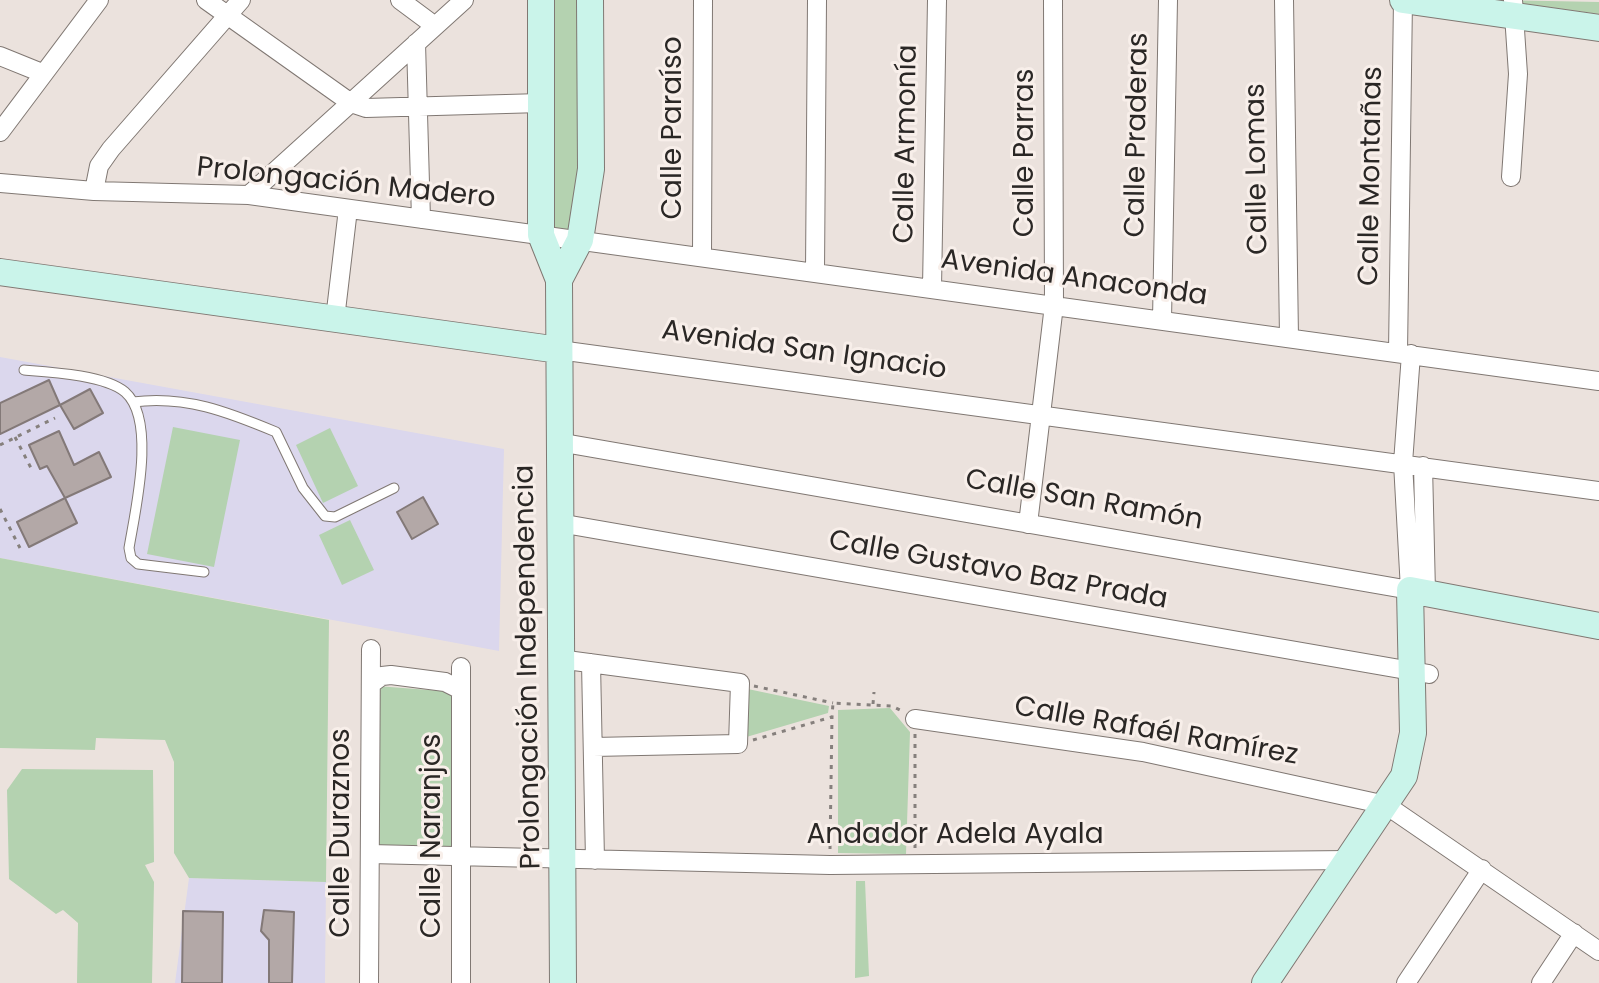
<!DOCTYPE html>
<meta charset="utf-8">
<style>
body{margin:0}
canvas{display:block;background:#ebe2dd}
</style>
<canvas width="1599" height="983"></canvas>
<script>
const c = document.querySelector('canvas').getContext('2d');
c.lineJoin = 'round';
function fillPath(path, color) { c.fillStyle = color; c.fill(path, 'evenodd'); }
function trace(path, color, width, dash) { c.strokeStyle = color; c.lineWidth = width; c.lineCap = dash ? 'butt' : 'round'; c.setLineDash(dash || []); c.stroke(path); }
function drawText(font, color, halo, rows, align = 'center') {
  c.font = font + ' Poppins,sans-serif'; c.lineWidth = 6; c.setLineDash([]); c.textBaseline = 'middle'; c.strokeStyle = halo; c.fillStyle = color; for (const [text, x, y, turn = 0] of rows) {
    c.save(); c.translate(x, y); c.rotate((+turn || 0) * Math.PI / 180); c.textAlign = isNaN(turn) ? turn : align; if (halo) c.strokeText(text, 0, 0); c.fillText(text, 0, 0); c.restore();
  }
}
fillPath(new Path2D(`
 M0,357L504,449L499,651L0,558Z
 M189,878L326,882L325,983H175Z`), '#dbd7ed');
fillPath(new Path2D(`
 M545,0H582V202L567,233L553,230Z
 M1497,0L1599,2V14Z
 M173,427L240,440L214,567L147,554Z
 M330,428L358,486L323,503L296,445Z
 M350,520L374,570L342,585L319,535Z
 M0,558L329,620L326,882L189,878L174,853V762L165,740L96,738L95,750L0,748Z
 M377,686L455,692L454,857L375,855Z
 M743,688L829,706L828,713L743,738Z
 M890,708L910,732L906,854L838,853V710Z
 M22,769L153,770L154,862L145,865L154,882L152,983H77L78,923L63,910L56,914L9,879L7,790Z
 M856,881H865L869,976L855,978Z`), '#b4d2b0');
const building = new Path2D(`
 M49,380L60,405L0,434V403Z
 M90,389L103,413L74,429L60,405Z
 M59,431L74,465L99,452L111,477L65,498L47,466L40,469L29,445Z
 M423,497L438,524L412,539L397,512Z
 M65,498L77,523L29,547L17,522Z
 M264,910L294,912L292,983H269V940L261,931Z
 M183,911L223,912L222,983H182Z`);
fillPath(building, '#b3a8a7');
trace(building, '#837978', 2);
const lane = new Path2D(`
 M24,370C50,372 105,375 125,392C157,420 135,511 129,548L131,558L138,564L204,572
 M133,402C185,395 228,412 276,432L303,488L325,516L335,517L394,488`);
const street = new Path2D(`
 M206,0L351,103L366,108L541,103
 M400,0L435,26
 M1284,0L1289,337
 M416,43L421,219
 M0,56L42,73
 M0,132L99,0
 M1511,177L1518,74L1513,0
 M0,183L94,191L249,195L1599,381
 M94,191L99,166L111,149L241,0
 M249,195L464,0
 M702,257L703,0
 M815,272L817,0
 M932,288L937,0
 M335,319L348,209
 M1162,320L1168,0
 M559,350L1599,491
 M1398,352L1403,0
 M558,442L1410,590L1403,463L1411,354
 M1423,466L1426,592
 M559,523L1429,674
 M1028,524L1054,305L1053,0
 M559,659L740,683L738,744L593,747
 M591,663L595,860
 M461,667V983
 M371,684L382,676L391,675L445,682L461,690
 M915,719L1143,752L1386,805L1599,951
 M370,854L830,865L1349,860
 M369,983L371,649
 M1406,983L1482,869
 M1541,983L1574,933`);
const secondary = new Path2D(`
 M541,0V235L559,280L563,983
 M1403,0L1599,28
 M0,272L559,350
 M559,280L580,240L591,169L590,0
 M1265,983L1404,776L1413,733L1410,590L1599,626`);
trace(lane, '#807873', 11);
trace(street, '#807873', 20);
trace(secondary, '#807873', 28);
trace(new Path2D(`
 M15,437L31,468
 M0,445L55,418
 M0,509L20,548
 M754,686L833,703
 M873,704L874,692
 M915,734V850
 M753,740L832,717L833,703L892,706L900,710
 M830,849L832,717`), '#86807d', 3, [4, 6]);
trace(lane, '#fff', 9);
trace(street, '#fff', 18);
trace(secondary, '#caf4ea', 26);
drawText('28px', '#2a2725', '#f8efea', [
 ["Calle Paraíso",674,128,-90],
 ["Calle Praderas",1138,135,-89],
 ["Calle Armonía",907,144,-89],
 ["Calle Parras",1026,153,-90],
 ["Calle Lomas",1258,169,-91],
 ["Calle Montañas",1372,176,-89],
 ["Prolongación Madero",346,184,6],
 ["Avenida Anaconda",1074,279,8],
 ["Avenida San Ignacio",804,351,8],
 ["Calle San Ramón",1084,501,10],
 ["Calle Gustavo Baz Prada",998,571,10],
 ["Prolongación Independencia",529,667,-91],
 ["Calle Rafaél Ramírez",1156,732,10],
 ["Calle Duraznos",342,833,-90],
 ["Calle Naranjos",433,836,-90],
 ["Andador Adela Ayala",955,836]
]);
</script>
